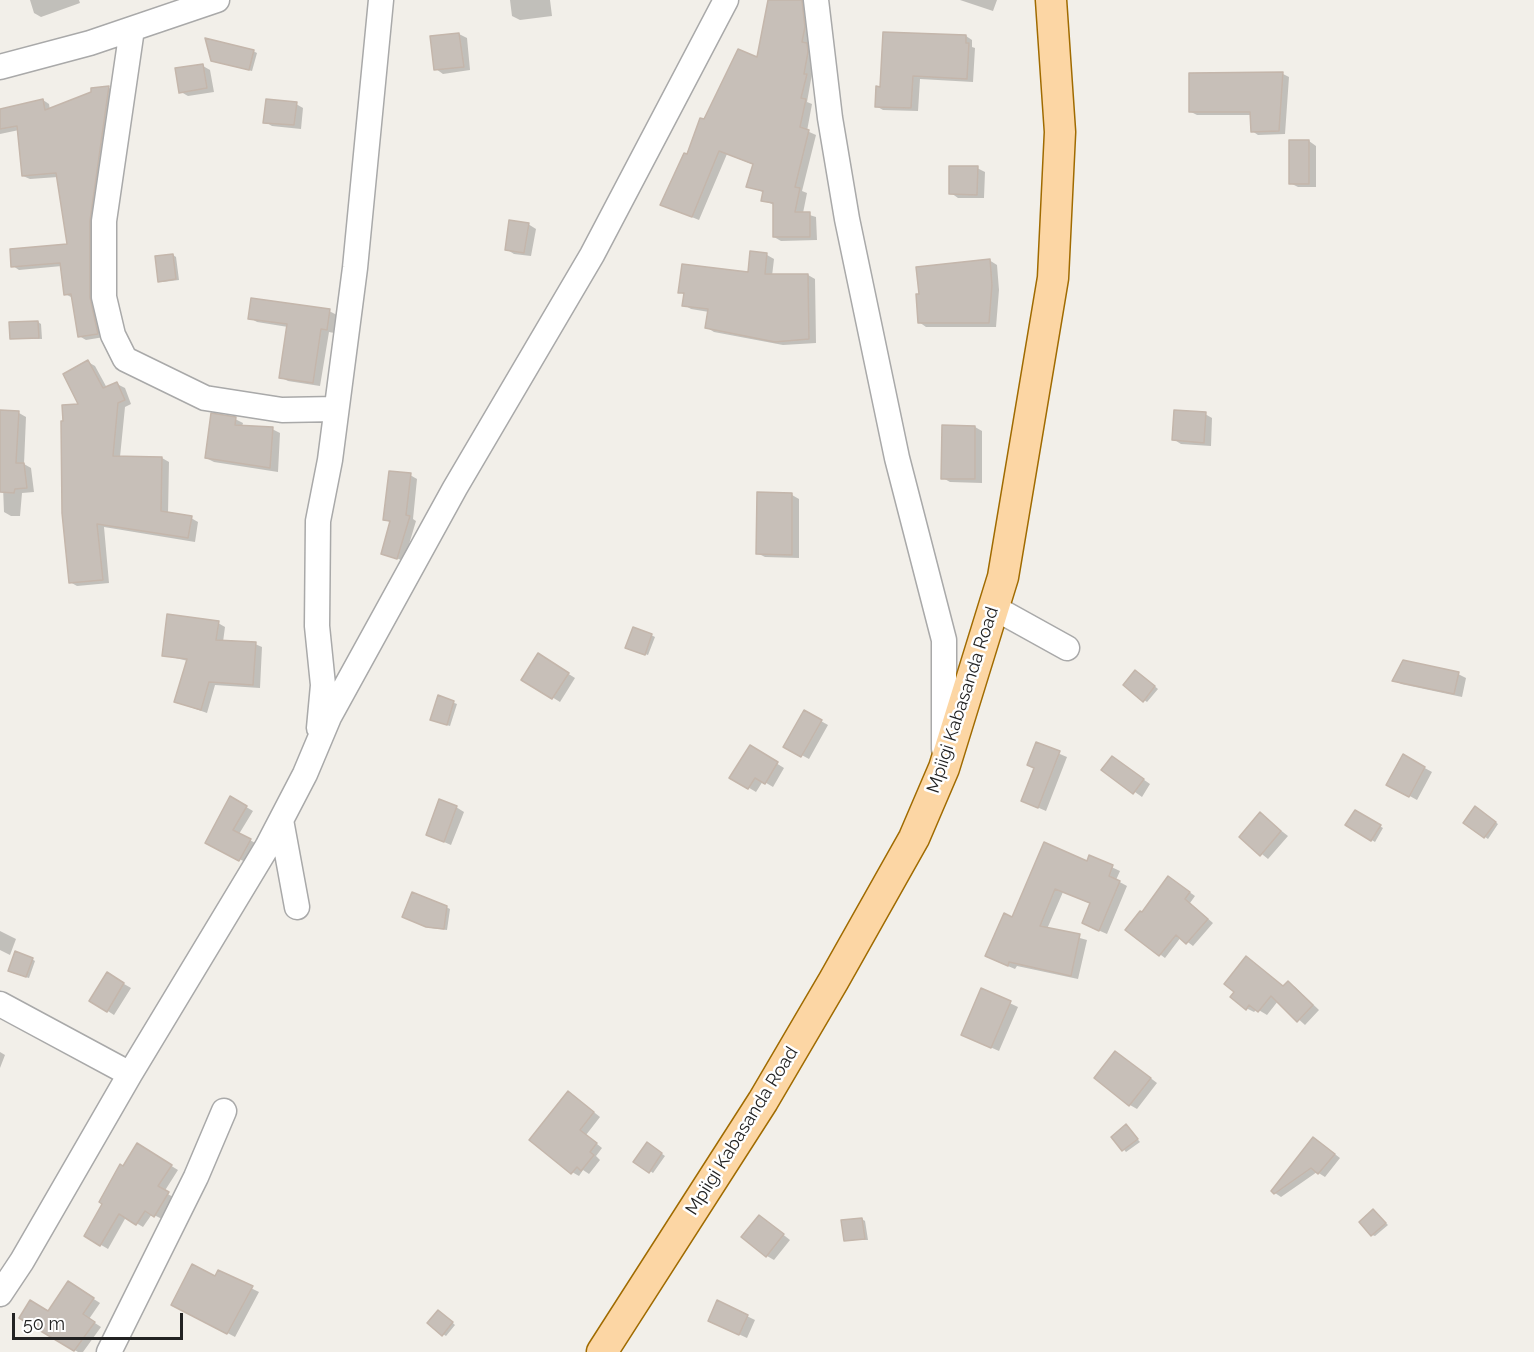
<!DOCTYPE html>
<style>
body{margin:0}
#map{position:relative;width:1534px;height:1352px;overflow:hidden;background:#f2efe9;font-family:Raleway,sans-serif}
canvas{display:block}
.scale{position:absolute;left:12px;top:1313px;width:171px;height:27px;box-sizing:border-box;border:3px solid #222;border-top:0;padding-left:8px;font-size:18px;line-height:21px;white-space:nowrap;color:#222;-webkit-text-stroke:4px #fff;paint-order:stroke}
</style>
<div id="map">
<canvas width="1534" height="1352"></canvas>
<div class="scale">50 m</div>
</div>
<script>
const c = document.querySelector('canvas').getContext('2d');
c.lineJoin = 'round';
function fillPath(path, color) { c.fillStyle = color; c.fill(path, 'evenodd'); }
function trace(path, color, width, dash) { c.strokeStyle = color; c.lineWidth = width; c.lineCap = dash ? 'butt' : 'round'; c.setLineDash(dash || []); c.stroke(path); }
function drawText(font, color, halo, rows, align = 'center') {
  c.font = font + ' Raleway,sans-serif'; c.lineWidth = 5; c.setLineDash([]); c.textBaseline = 'middle'; c.strokeStyle = halo; c.fillStyle = color; for (const [text, x, y, turn = 0] of rows) {
    c.save(); c.translate(x, y); c.rotate((+turn || 0) * Math.PI / 180); c.textAlign = isNaN(turn) ? turn : align; if (halo) c.strokeText(text, 0, 0); c.fillText(text, 0, 0); c.restore();
  }
}
fillPath(new Path2D(`
 M30,0H79L80,3L41,17L34,13Z
 M510,0H550L552,16L520,20L512,16Z
 M770,0H810L812,32L809,46L813,48L815,57L807,102L812,104L807,131L816,135L802,191L807,193L803,213L816,217L817,240L781,241L774,237V205L763,200L765,193L748,186L754,165L727,154L699,220L662,205L704,121L759,60Z
 M960,0H997L993,11Z
 M459,34L467,38L470,70L443,74L436,69Z
 M966,36L972,40V47L975,48L973,82L920,79L918,111L883,110L876,106L882,88Z
 M253,51L257,53L252,71L213,61Z
 M203,66L210,70L214,92L188,96L181,92Z
 M1283,74L1289,77L1285,134L1258,135L1252,131V115H1197L1191,112Z
 M109,88L115,91L104,337L86,340L79,336L73,298L65,294L62,266L19,270L13,266L68,245L58,177L30,179L23,176L19,130L0,134V110L43,100L49,104L50,110L93,93V89Z
 M296,104L303,108L301,129L272,126L265,122Z
 M1309,141L1316,146V187H1298L1290,183Z
 M977,168L985,172L984,198H958L951,193Z
 M528,224L536,229L531,256L514,254L506,249Z
 M173,255L176,257L179,280L163,282L160,281Z
 M767,255L774,259L772,276L808,275L815,279L816,343L783,345L714,332L706,327L709,312L691,309L684,305L685,295L680,292L749,273Z
 M989,260L997,265L999,290L996,327H926L919,322Z
 M329,311L337,315L334,333L329,332L320,386L288,381L280,377L288,327L257,322L250,318Z
 M38,322L41,324L42,339L12,338Z
 M88,362L95,366L107,388L117,384L125,388L131,404L125,407L120,457L162,458L169,462L168,514L191,518L198,522L195,542L104,527L109,583L77,586L70,582L81,405Z
 M0,411L19,413L26,417L24,464L31,468L34,492L22,493L20,516H11L4,512Z
 M1205,414L1212,418L1211,446L1181,444L1173,439Z
 M235,419L243,423L242,427L272,429L280,433L278,472L214,462L206,458Z
 M943,426L975,427L982,431V483L950,482L943,478Z
 M410,475L417,479L413,519L416,521L404,561L382,553L391,523L385,519Z
 M758,494L792,495L799,499V558L765,557L757,553Z
 M218,623L225,627L223,642L255,644L262,647L260,688L215,685L207,713L176,702L188,661L163,655Z
 M651,635L655,637L648,655L630,649Z
 M545,659L575,678L560,702L523,679Z
 M1139,673L1158,689L1147,702L1144,700Z
 M1458,674L1466,678L1462,697L1401,684L1394,680Z
 M439,697L457,704L450,726L435,721Z
 M805,712L828,725L809,759L785,746Z
 M1036,744L1067,757L1046,811L1023,801L1036,768Z
 M750,747L784,768L773,787L763,781L756,792L731,777Z
 M1403,756L1432,772L1417,800L1388,784Z
 M1119,762L1150,784L1142,797L1104,770Z
 M231,798L253,811L239,834L257,844L247,863L207,842Z
 M456,807L464,812L451,845L428,835Z
 M1479,810L1498,824L1488,839L1465,823Z
 M1355,812L1383,828L1375,842L1347,825Z
 M1260,814L1288,836L1268,859L1241,837Z
 M1090,857L1120,871L1116,880L1127,886L1107,934L1091,927V904L1063,892L1047,929L1087,940L1078,979L1017,966L1015,969L994,960L1013,919L1087,863Z
 M1174,881L1195,896L1190,903L1213,923L1193,946L1181,937L1165,958L1127,930Z
 M446,907L450,909L447,930L431,928L407,918Z
 M0,931L16,939L10,955L0,950Z
 M1246,958L1284,987L1288,983L1295,987L1319,1010L1305,1025L1278,1001L1267,1015L1257,1009L1254,1012L1246,1008L1236,992Z
 M32,959L35,961L29,978L13,973Z
 M107,974L131,988L114,1015L91,1000Z
 M982,990L1018,1007L999,1051L970,1038Z
 M0,1052L5,1055L0,1068Z
 M1123,1057L1157,1083L1137,1109L1130,1105Z
 M575,1097L600,1117L586,1135L602,1148L596,1156L600,1160L589,1174L583,1170L579,1176L572,1172Z
 M1126,1126L1140,1142L1126,1152L1113,1137Z
 M1314,1138L1340,1158L1325,1177L1317,1172L1281,1197L1275,1193Z
 M648,1144L665,1156L653,1173L636,1161Z
 M137,1145L178,1170L164,1192L175,1198L162,1219L152,1214L143,1227L126,1217L108,1249L86,1236Z
 M1374,1211L1388,1225L1375,1236L1372,1235Z
 M862,1219L865,1221L868,1240H845Z
 M766,1221L790,1240L774,1260L767,1256Z
 M218,1272L259,1292L235,1337L181,1308L216,1278Z
 M75,1287L100,1303L89,1319L101,1327L83,1352H78L21,1318L49,1313Z
 M718,1302L755,1320L747,1338L717,1324Z
 M442,1313L455,1325L446,1336L443,1334Z`), '#0003');
const building = new Path2D(`
 M768,0H802L805,27L802,42L807,43L808,52L804,74H807L801,98L806,99L800,127L809,130L795,187L800,188L795,212H810V237H773V203L761,201L763,191L746,187L753,164L719,151L692,217L660,205L684,153L687,154L700,118L704,119L738,49L757,57Z
 M883,32L966,35V43H969L967,79L913,76L911,108L875,107L876,86L880,87Z
 M459,33L464,67L434,70L430,36Z
 M205,38L254,50L249,70L211,61Z
 M203,64L207,88L179,93L175,68Z
 M1283,72L1279,131L1251,132L1250,112H1189V73Z
 M109,86L90,221V297L98,334L78,337L71,294L64,295L60,263L11,267L10,249L67,244L56,173L22,176L17,126L0,129V109L43,99L45,110L91,92V88Z
 M266,99L297,102L294,125L263,123Z
 M1289,140H1309V184H1289Z
 M949,166H978L977,195L949,194Z
 M509,220L529,223L524,253L505,250Z
 M750,251L767,253L765,274H808L809,339L775,342L705,328L708,309L682,306L684,293H678L682,264L748,272Z
 M173,254L176,279L158,282L155,256Z
 M990,259L992,285L989,323H918L916,294H919L916,267Z
 M251,298L330,309L327,330L321,329L313,383L279,378L287,324L248,319Z
 M38,321L39,338L10,339L9,322Z
 M88,360L103,388L117,382L125,400L118,403L113,456L162,457L161,511L192,516L188,538L97,524L103,580L69,583L62,513L61,421H63L62,405L78,404L63,374Z
 M0,410L19,411L16,463H24L27,488L15,489L14,493L0,492Z
 M1174,410L1206,412L1204,443L1172,440Z
 M211,413L236,417L235,425L273,427L270,468L205,458Z
 M942,425L975,426V479H941Z
 M389,471L411,473L406,515L410,516L397,559L381,554L390,521L383,520Z
 M757,492L792,493V555L756,554Z
 M167,614L219,621L216,640L256,642L253,685L209,682L201,710L174,702L187,659L162,656Z
 M633,627L652,634L645,655L625,648Z
 M538,653L569,673L552,699L521,680Z
 M1403,660L1459,672L1454,694L1392,681Z
 M1135,670L1155,686L1143,702L1123,685Z
 M438,695L454,701L447,725L430,720Z
 M804,710L822,720L801,757L783,747Z
 M1036,742L1060,751L1038,808L1021,801L1034,768L1027,765Z
 M750,745L778,762L765,784L755,778L748,789L729,778Z
 M1403,754L1425,767L1409,797L1386,785Z
 M1112,756L1144,779L1133,794L1101,770Z
 M230,796L247,806L233,830L251,839L239,861L205,843Z
 M439,799L457,806L444,842L426,835Z
 M1475,806L1496,822L1484,838L1463,823Z
 M1355,810L1381,825L1371,841L1345,825Z
 M1260,812L1281,831L1260,856L1239,837Z
 M1044,842L1087,861L1089,855L1113,865L1109,876L1120,881L1099,931L1082,923L1090,903L1055,889L1040,926L1080,934L1071,976L1009,962L1008,966L985,956L1004,913L1012,917Z
 M1168,876L1190,892L1185,899L1208,919L1186,944L1176,935L1159,956L1125,930L1140,911L1142,912Z
 M412,892L447,906L444,929L426,927L402,917Z
 M15,951L33,958L26,977L8,971Z
 M1246,956L1283,986L1288,981L1313,1005L1297,1022L1271,996L1258,1012L1249,1005L1246,1010L1230,997L1234,992L1224,984Z
 M107,972L124,983L107,1012L89,1001Z
 M981,988L1011,1001L991,1048L961,1035Z
 M1115,1051L1151,1078L1129,1106L1094,1078Z
 M568,1091L594,1112L580,1130L597,1143L590,1152L594,1155L581,1171L577,1167L571,1174L529,1140Z
 M1126,1124L1138,1139L1122,1151L1111,1137Z
 M1313,1137L1335,1154L1318,1174L1311,1168L1274,1194L1271,1191Z
 M647,1142L662,1153L649,1173L633,1162Z
 M137,1143L172,1165L158,1186L169,1192L154,1217L145,1211L136,1225L119,1214L100,1246L84,1236L102,1204L99,1202L120,1164L123,1166Z
 M1373,1209L1386,1223L1371,1236L1359,1222Z
 M759,1215L784,1234L766,1257L741,1237Z
 M862,1218L865,1239L844,1241L841,1220Z
 M192,1264L215,1276L218,1270L253,1286L227,1334L171,1305Z
 M68,1281L94,1298L83,1314L95,1322L74,1351L19,1318L30,1300L48,1311Z
 M717,1300L748,1315L739,1335L708,1321Z
 M438,1310L453,1322L442,1336L427,1323Z`);
fillPath(building, '#c7bfb8');
trace(building, '#c4b6ab', 1.5);
const minor = new Path2D(`
 M816,0L830,118L847,219L897,458L944,640V749
 M132,29L104,221V297L113,335L125,359L205,398L282,410L336,409
 M0,67L90,43L217,0
 M993,607L1067,648
 M319,728L323,685L317,626L318,521L330,460L355,268L381,0
 M281,820L297,907
 M0,1004L130,1074
 M0,1294L22,1261L130,1074L267,847L305,774L329,717L455,488L592,255L726,0
 M109,1352L196,1177L224,1111`);
const major = new Path2D(`
 M602,1352L763,1101L834,980L914,838L944,768L1003,577L1053,278L1060,132L1051,0`);
trace(minor, '#a9a9a9', 27);
trace(major, '#a06b00', 33);
trace(minor, '#fff', 24);
trace(major, '#fcd6a4', 30);
drawText('18px', '#222', '#fff', [
 ["Mpiigi Kabasanda Road",963,700,-72],
 ["Mpiigi Kabasanda Road",742,1131,-58]
]);
</script>
